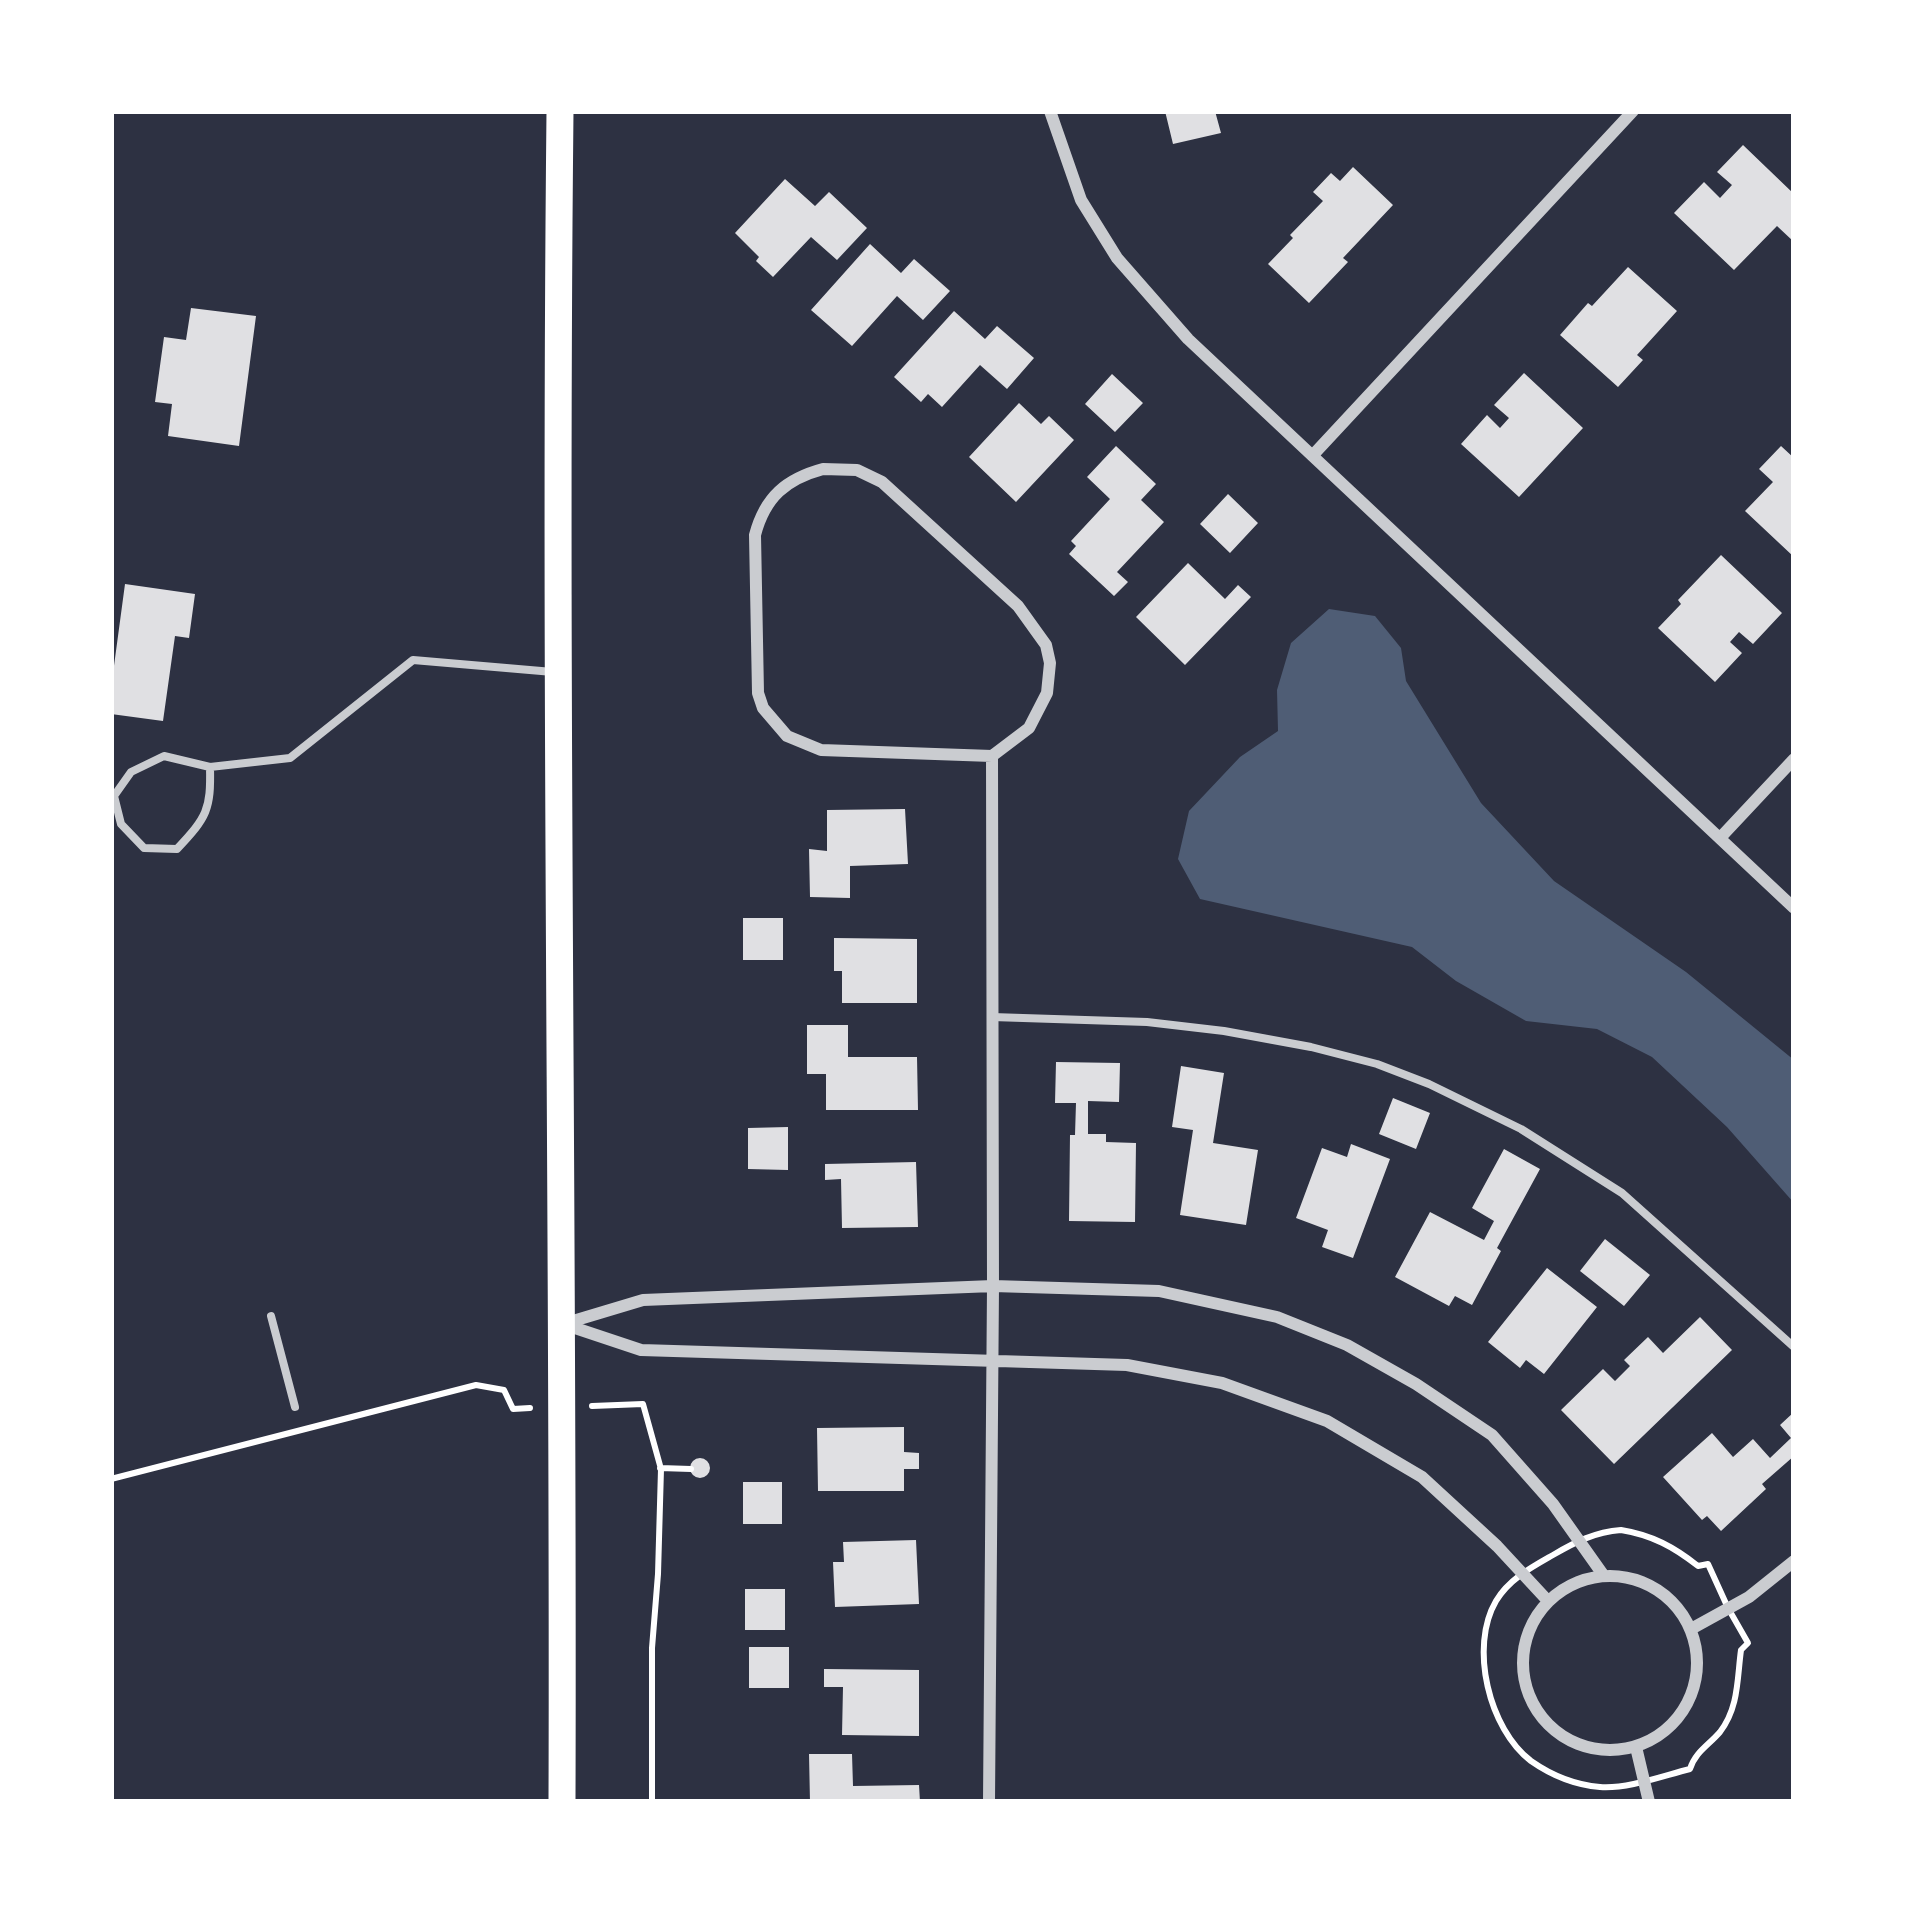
<!DOCTYPE html>
<style>
body{margin:0}
#map{position:relative;width:1905px;height:1913px;overflow:hidden;background:#2d3142;font-family:"Public Sans",sans-serif}
canvas{display:block}
.frame{position:absolute;inset:0;border:114px solid #fff;pointer-events:none}
</style>
<div id="map">
<canvas width="1905" height="1913"></canvas>
<div class="frame"></div>
</div>
<script>
const c = document.querySelector('canvas').getContext('2d');
c.lineJoin = 'round';
function paint(path, color) {
  c.fillStyle = color;
  c.fill(path, 'evenodd');
}
function strokePath(path, color, width, dash) {
  c.strokeStyle = color;
  c.lineWidth = width;
  c.lineCap = dash ? 'butt' : 'round';
  c.setLineDash(dash || []);
  c.stroke(path);
}
paint(new Path2D(`
 M 1329,609 L 1375,616 L 1401,648 L 1406,681 L 1481,803 L 1554,881 L 1686,972 L 1794,1060 L 1794,1203 L 1727,1127 L 1652,1057 L 1597,1029 L 1526,1021 L 1456,981 L 1412,947 L 1200,899 L 1178,859 L 1189,811 L 1240,757 L 1278,731 L 1277,690 L 1291,643 Z`), '#4f5d75');
paint(new Path2D(`
 M 1165,111 L 1215,111 L 1221,133 L 1173,144 Z
 M 1743,145 L 1794,194 L 1794,242 L 1777,226 L 1734,270 L 1674,213 L 1704,182 L 1720,198 L 1732,185 L 1717,172 Z
 M 1353,167 L 1393,205 L 1343,258 L 1348,262 L 1309,303 L 1268,264 L 1293,238 L 1290,235 L 1323,201 L 1313,192 L 1331,173 L 1340,181 Z
 M 785,179 L 815,206 L 829,192 L 867,228 L 837,260 L 811,237 L 773,277 L 756,261 L 759,257 L 735,233 Z
 M 870,244 L 901,273 L 914,259 L 950,291 L 923,320 L 897,296 L 852,346 L 811,310 Z
 M 1628,267 L 1677,311 L 1637,355 L 1643,360 L 1618,387 L 1560,335 L 1588,303 L 1592,306 Z
 M 191,308 L 256,316 L 239,446 L 168,436 L 172,404 L 155,402 L 164,337 L 186,340 Z
 M 954,311 L 985,339 L 997,326 L 1034,358 L 1007,389 L 980,365 L 942,407 L 928,394 L 921,402 L 894,377 Z
 M 1524,373 L 1583,428 L 1519,497 L 1461,444 L 1487,415 L 1500,428 L 1509,418 L 1494,405 Z
 M 1112,374 L 1143,403 L 1115,432 L 1085,404 Z
 M 1019,403 L 1041,424 L 1049,416 L 1074,440 L 1016,502 L 969,457 Z
 M 1116,446 L 1156,484 L 1141,500 L 1164,522 L 1117,572 L 1128,582 L 1114,596 L 1069,554 L 1076,546 L 1071,541 L 1110,499 L 1087,477 Z
 M 1781,446 L 1794,458 L 1794,557 L 1745,511 L 1773,482 L 1759,469 Z
 M 1228,494 L 1258,523 L 1230,553 L 1200,524 Z
 M 1721,555 L 1782,613 L 1753,644 L 1739,632 L 1730,642 L 1742,653 L 1715,682 L 1658,628 L 1681,604 L 1678,600 Z
 M 1188,563 L 1225,599 L 1238,585 L 1251,597 L 1185,665 L 1136,617 Z
 M 125,584 L 195,594 L 189,638 L 175,636 L 163,721 L 111,714 L 111,688 Z
 M 905,809 L 908,864 L 850,866 L 850,898 L 810,897 L 809,849 L 827,851 L 827,810 Z
 M 743,918 L 783,918 L 783,960 L 743,960 Z
 M 834,938 L 917,939 L 917,1003 L 842,1003 L 842,971 L 834,971 Z
 M 807,1025 L 848,1025 L 848,1057 L 917,1057 L 918,1110 L 826,1110 L 826,1074 L 807,1074 Z
 M 1056,1062 L 1120,1063 L 1119,1102 L 1088,1101 L 1088,1134 L 1106,1134 L 1106,1142 L 1136,1143 L 1135,1222 L 1069,1221 L 1070,1135 L 1075,1135 L 1076,1103 L 1055,1103 Z
 M 1181,1066 L 1224,1073 L 1213,1143 L 1258,1150 L 1246,1225 L 1180,1215 L 1193,1130 L 1172,1127 Z
 M 1393,1098 L 1430,1113 L 1416,1149 L 1379,1134 Z
 M 788,1127 L 788,1170 L 748,1169 L 748,1128 Z
 M 1351,1144 L 1390,1159 L 1353,1258 L 1322,1247 L 1328,1230 L 1296,1218 L 1322,1148 L 1347,1157 Z
 M 1504,1149 L 1540,1169 L 1497,1248 L 1501,1251 L 1472,1305 L 1455,1296 L 1449,1306 L 1395,1277 L 1430,1212 L 1484,1240 L 1494,1221 L 1472,1208 Z
 M 916,1162 L 918,1227 L 842,1228 L 841,1179 L 825,1180 L 825,1164 Z
 M 1605,1239 L 1650,1275 L 1624,1306 L 1580,1271 Z
 M 1547,1268 L 1597,1307 L 1544,1374 L 1526,1360 L 1520,1368 L 1488,1342 Z
 M 1700,1317 L 1732,1350 L 1614,1464 L 1561,1410 L 1603,1369 L 1615,1381 L 1630,1366 L 1624,1360 L 1648,1337 L 1663,1353 Z
 M 1794,1412 L 1794,1456 L 1762,1484 L 1766,1489 L 1721,1531 L 1707,1516 L 1702,1520 L 1663,1477 L 1712,1433 L 1733,1457 L 1753,1439 L 1770,1458 L 1791,1438 L 1780,1425 Z
 M 904,1427 L 904,1452 L 919,1453 L 919,1469 L 904,1469 L 904,1491 L 818,1491 L 817,1428 Z
 M690 1468a10 10 0 1 1 20 0a10 10 0 1 1-20 0Z
 M 743,1482 L 782,1482 L 782,1524 L 743,1524 Z
 M 916,1540 L 919,1604 L 835,1607 L 833,1562 L 844,1562 L 843,1542 Z
 M 745,1589 L 785,1589 L 785,1630 L 745,1630 Z
 M 749,1647 L 789,1647 L 789,1688 L 749,1688 Z
 M 824,1669 L 919,1670 L 919,1736 L 842,1735 L 843,1687 L 824,1687 Z
 M 809,1754 L 852,1754 L 853,1786 L 919,1785 L 920,1802 L 810,1802 Z`), '#e0e0e3');
strokePath(new Path2D(`
 M 592,1406 L 643,1404 L 661,1469 L 658,1574 L 652,1648 L 652,1802
 M 660,1468 L 691,1469
 M 111,1479 L 476,1385 L 504,1390 L 513,1409 L 530,1408
 M 1621,1530 C 1652,1535 1674,1547 1698,1566 L 1708,1564 L 1728,1608 L 1748,1643 L 1741,1650 C 1737,1679 1739,1707 1720,1732 C 1709,1745 1695,1752 1690,1769 C 1662,1776 1628,1789 1600,1787 C 1576,1785 1551,1775 1531,1761 C 1489,1729 1469,1647 1496,1601 C 1509,1579 1532,1567 1553,1555 C 1575,1542 1595,1532 1621,1530 Z`), '#fff', 6);
strokePath(new Path2D(`
 M 210,767 C 211,810 207,817 177,849 L 144,848 L 121,824 L 114,796 L 131,772 L 164,756 L 210,767 L 290,758 L 413,660 L 553,672
 M 992,1017 L 1147,1022 L 1224,1031 L 1311,1047 L 1377,1064 L 1429,1084 L 1521,1129 L 1622,1193 L 1794,1347
 M 271,1316 L 295,1407`), '#caccd0', 8);
strokePath(new Path2D(`
 M 1050,111 L 1081,200 L 1117,258 L 1188,339 L 1794,908
 M 1313,455 L 1633,111
 M 823,469 L 857,470 L 882,482 L 1018,606 L 1046,645 L 1050,663 L 1047,693 L 1029,728 L 992,756 L 821,750 L 787,736 L 763,708 L 758,693 L 755,535 C 765,497 786,479 823,469 Z
 M 1720,838 L 1794,759
 M 563,1324 L 643,1300 L 993,1286 L 1159,1291 L 1277,1317 L 1347,1345 L 1416,1384 L 1492,1435 L 1553,1504 L 1604,1576
 M 566,1325 L 641,1350 L 1127,1365 L 1222,1383 L 1327,1421 L 1422,1477 L 1497,1546 L 1548,1601
 M1523 1663a87 87 0 1 1 174 0a87 87 0 1 1-174 0Z
 M 1691,1629 L 1749,1597 L 1794,1561
 M 1636,1747 L 1649,1802
 M 989,1802 L 993,1286 L 992,756`), '#caccd0', 12);
strokePath(new Path2D(`
 M 560,111 C 554,675 564,1238 562,1802`), '#fff', 27);
</script>
